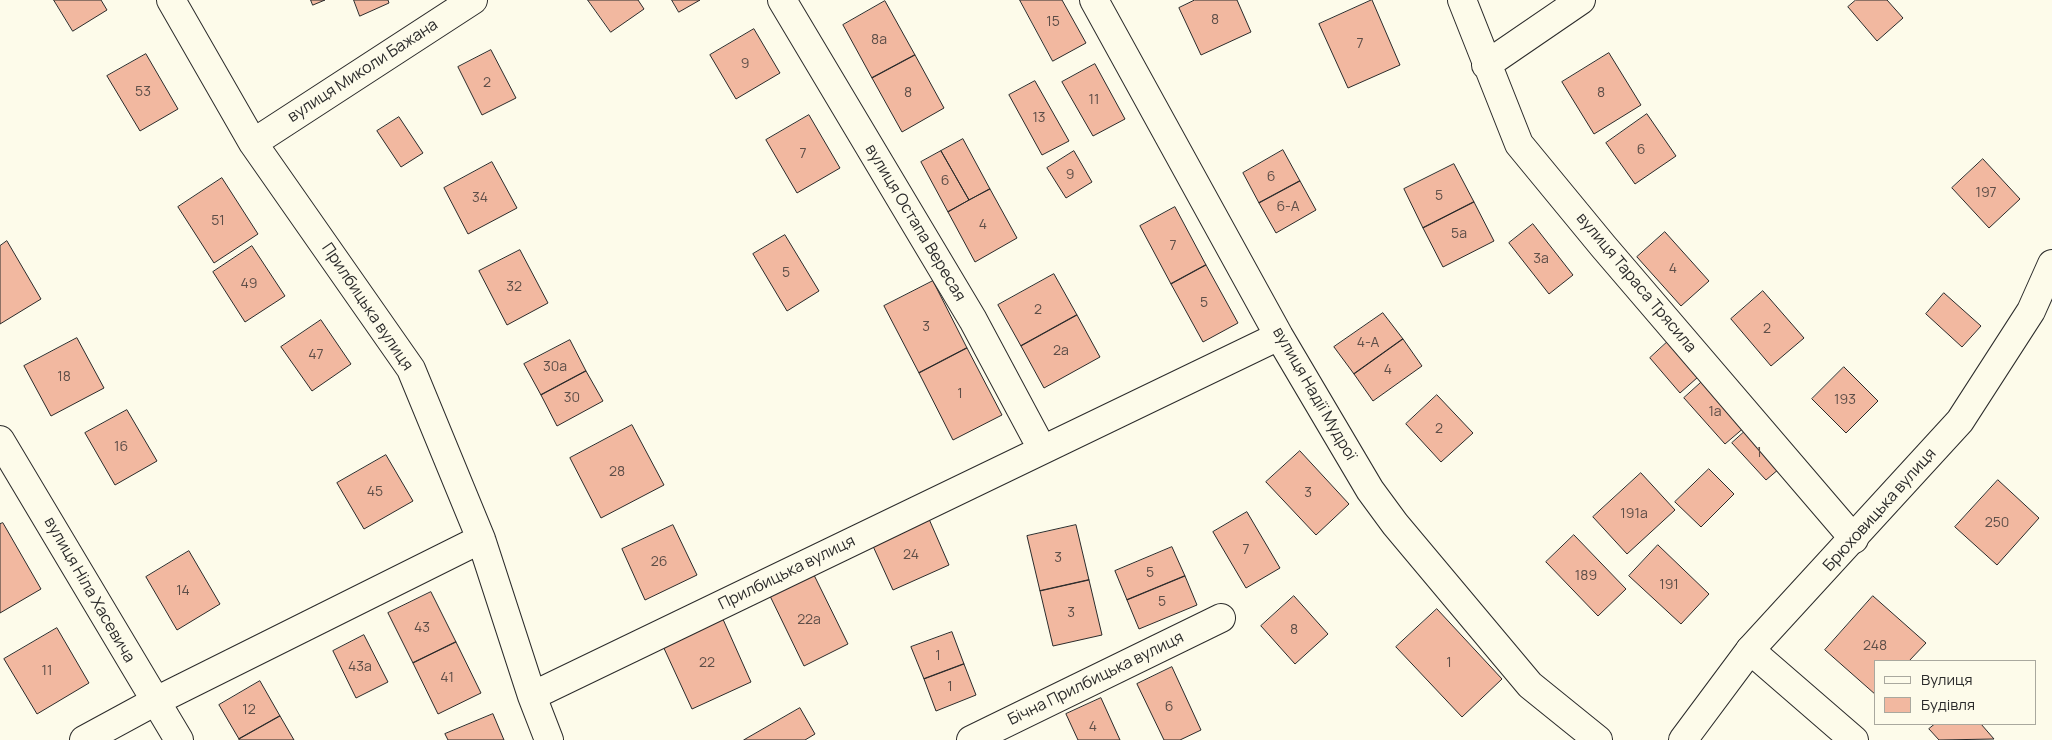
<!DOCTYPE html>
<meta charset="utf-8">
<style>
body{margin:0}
#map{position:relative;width:2052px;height:740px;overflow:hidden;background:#fdfbea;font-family:Manrope,sans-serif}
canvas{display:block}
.legend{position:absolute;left:1874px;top:660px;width:162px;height:65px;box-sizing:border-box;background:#fdfbea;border:1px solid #a9a89e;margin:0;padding:6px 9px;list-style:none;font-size:15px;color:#2b2b2b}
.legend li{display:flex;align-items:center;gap:10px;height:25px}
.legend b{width:25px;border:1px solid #a9a89e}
</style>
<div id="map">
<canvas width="2052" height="740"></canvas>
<ul class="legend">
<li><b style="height:6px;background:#fdfbea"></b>Вулиця</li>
<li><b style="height:14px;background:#f2b8a0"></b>Будівля</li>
</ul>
</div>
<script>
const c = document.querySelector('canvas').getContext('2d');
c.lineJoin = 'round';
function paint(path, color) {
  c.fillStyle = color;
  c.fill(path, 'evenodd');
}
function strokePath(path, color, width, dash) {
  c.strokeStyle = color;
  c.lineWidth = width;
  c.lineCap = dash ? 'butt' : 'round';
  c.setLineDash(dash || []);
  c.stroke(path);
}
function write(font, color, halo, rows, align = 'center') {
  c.font = font + ' Manrope,sans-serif';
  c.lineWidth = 4;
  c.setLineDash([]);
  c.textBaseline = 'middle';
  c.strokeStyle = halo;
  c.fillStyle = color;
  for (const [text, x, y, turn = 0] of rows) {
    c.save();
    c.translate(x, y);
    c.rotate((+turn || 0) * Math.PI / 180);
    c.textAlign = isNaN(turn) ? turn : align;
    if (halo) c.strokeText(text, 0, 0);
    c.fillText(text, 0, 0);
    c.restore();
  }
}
const building = new Path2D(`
 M 54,0 L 101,0 L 107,10 L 73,31 Z
 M 311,0 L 325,0 L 313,5 Z
 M 354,0 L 388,0 L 389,3 L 360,16 Z
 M 588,0 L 638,0 L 644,9 L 611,32 Z
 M 672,0 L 700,0 L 679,12 Z
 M 1020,0 L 1062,0 L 1086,43 L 1053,61 Z
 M 1195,0 L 1237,0 L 1251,32 L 1201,55 L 1179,8 Z
 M 1372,0 L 1400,65 L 1348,88 L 1319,24 Z
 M 1856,0 L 1887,0 L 1903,18 L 1877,41 L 1848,7 Z
 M 885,1 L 915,55 L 872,78 L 843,25 Z
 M 754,29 L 780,73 L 736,99 L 710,55 Z
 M 491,50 L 516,98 L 482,115 L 458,67 Z
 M 1609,53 L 1641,105 L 1594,134 L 1562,82 Z
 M 146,54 L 178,109 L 140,131 L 107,76 Z
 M 915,55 L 944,108 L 902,132 L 872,78 Z
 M 1095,64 L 1125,119 L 1093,136 L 1062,82 Z
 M 1035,81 L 1069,141 L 1042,155 L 1009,95 Z
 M 1647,114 L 1676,156 L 1635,184 L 1606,143 Z
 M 809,115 L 840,168 L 797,193 L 766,140 Z
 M 399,117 L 423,153 L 401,167 L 377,131 Z
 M 963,139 L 990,189 L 969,200 L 941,151 Z
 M 1283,150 L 1300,181 L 1259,203 L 1243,173 Z
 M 941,151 L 969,200 L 948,212 L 921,162 Z
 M 1074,151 L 1092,182 L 1066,198 L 1047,168 Z
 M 1983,159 L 2020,199 L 1989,228 L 1952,188 Z
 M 492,162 L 517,208 L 468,234 L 444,188 Z
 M 1454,164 L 1474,202 L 1423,228 L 1404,189 Z
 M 222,178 L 258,234 L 214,263 L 178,207 Z
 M 1300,181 L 1316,210 L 1276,233 L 1259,203 Z
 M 990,189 L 1017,238 L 975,262 L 948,212 Z
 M 1474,202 L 1494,241 L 1443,267 L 1423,228 Z
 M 1175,207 L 1206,265 L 1171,284 L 1140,226 Z
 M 1533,224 L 1573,275 L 1549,294 L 1509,243 Z
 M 1665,232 L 1709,281 L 1681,306 L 1637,257 Z
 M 785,235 L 819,291 L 787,311 L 753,254 Z
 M 7,241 L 41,299 L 0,324 L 0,246 Z
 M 252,246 L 285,296 L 245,322 L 213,272 Z
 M 520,250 L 548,303 L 507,325 L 479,271 Z
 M 1206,265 L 1238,323 L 1203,342 L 1171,284 Z
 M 1054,274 L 1077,315 L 1021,346 L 998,305 Z
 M 933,281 L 967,348 L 919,373 L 884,306 Z
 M 1763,291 L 1804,338 L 1771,366 L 1731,319 Z
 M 1944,293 L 1981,326 L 1962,347 L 1926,314 Z
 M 1383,313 L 1403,339 L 1354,374 L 1334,347 Z
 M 1077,315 L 1100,357 L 1044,388 L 1021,346 Z
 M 321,320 L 351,364 L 312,391 L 281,347 Z
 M 1676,334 L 1707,369 L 1680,393 L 1650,358 Z
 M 77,338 L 104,388 L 51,416 L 24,366 Z
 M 1403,339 L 1422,366 L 1373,401 L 1354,374 Z
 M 570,340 L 586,371 L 541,395 L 524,364 Z
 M 967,348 L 1002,415 L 953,440 L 919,373 Z
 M 1844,367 L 1878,401 L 1846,433 L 1812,399 Z
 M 586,371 L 603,401 L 557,426 L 541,395 Z
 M 1705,379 L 1746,426 L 1725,444 L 1684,398 Z
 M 1437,395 L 1473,433 L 1441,462 L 1406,424 Z
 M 127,410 L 157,461 L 115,485 L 85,433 Z
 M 632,425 L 664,485 L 601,518 L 570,458 Z
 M 1752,425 L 1786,463 L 1766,480 L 1732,443 Z
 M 1300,451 L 1349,504 L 1316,535 L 1266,482 Z
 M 386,455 L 413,501 L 364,529 L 337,483 Z
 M 1709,469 L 1734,494 L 1701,527 L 1675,502 Z
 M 1641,473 L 1675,510 L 1627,554 L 1593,517 Z
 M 1998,480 L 2039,518 L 1997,565 L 1955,527 Z
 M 1247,512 L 1280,568 L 1246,588 L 1213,532 Z
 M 929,519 L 949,565 L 893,590 L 872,544 Z
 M 3,523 L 41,589 L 0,613 L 0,524 Z
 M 673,525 L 697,575 L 645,600 L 622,549 Z
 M 1076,525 L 1089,580 L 1040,591 L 1027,536 Z
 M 1574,535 L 1626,589 L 1598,616 L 1546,562 Z
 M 1658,545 L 1709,594 L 1681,624 L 1629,576 Z
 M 1172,547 L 1185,576 L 1127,600 L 1115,571 Z
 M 189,551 L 220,604 L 177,630 L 146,577 Z
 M 814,575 L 848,644 L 804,666 L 770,596 Z
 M 1185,576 L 1197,605 L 1139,629 L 1127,600 Z
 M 1089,580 L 1102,635 L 1053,646 L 1040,591 Z
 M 431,592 L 456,642 L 413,663 L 388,613 Z
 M 1294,596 L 1328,634 L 1295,664 L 1261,626 Z
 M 1873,596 L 1926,643 L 1909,661 L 1876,661 L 1876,695 L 1825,650 Z
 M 1437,609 L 1502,679 L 1462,717 L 1396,647 Z
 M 722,617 L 751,682 L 692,709 L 662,644 Z
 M 57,628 L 89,683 L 37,714 L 4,659 Z
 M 952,632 L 964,664 L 924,679 L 911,647 Z
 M 364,635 L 388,682 L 356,698 L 333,651 Z
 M 456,642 L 481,693 L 438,714 L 413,663 Z
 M 964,664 L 976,695 L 936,711 L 924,679 Z
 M 1172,667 L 1201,730 L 1180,740 L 1164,740 L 1137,684 Z
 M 260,681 L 280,716 L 239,739 L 219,705 Z
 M 1101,698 L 1120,740 L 1078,740 L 1066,714 Z
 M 800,708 L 815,734 L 805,740 L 744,740 Z
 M 493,714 L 504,740 L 448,740 L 445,734 Z
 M 280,716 L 294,740 L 239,740 L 239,739 Z
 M 1935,724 L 1981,724 L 1994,739 L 1939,740 L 1929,729 Z`);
paint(building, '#f2b8a0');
strokePath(building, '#2b2b2b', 1);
const street = new Path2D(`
 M 171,0 L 253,143 L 411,369 L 481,539 L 532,696 L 549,740
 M 782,0 L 973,320 L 1042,449
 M 1094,0 L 1279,336 L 1370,490 L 1395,524 L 1530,685 L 1598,740
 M 1462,0 L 1519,144 L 1603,246 L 1854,539
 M 1486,65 L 1581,0
 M 253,143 L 473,0
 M 0,440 L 179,740
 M 1750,650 L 1854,740
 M 532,696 L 1279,336
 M 84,740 L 154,702 L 481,539
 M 971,740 L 1221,618`);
const secondary = new Path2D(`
 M 1683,740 L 1750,650 L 1960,421 L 2031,311 L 2052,264`);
strokePath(street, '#2b2b2b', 30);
strokePath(secondary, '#2b2b2b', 30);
strokePath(street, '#fdfbea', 28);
strokePath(secondary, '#fdfbea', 28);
write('14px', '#5d4e48', null, [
 ["8",1215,20],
 ["15",1053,22],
 ["8а",879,40],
 ["7",1360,44],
 ["9",745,64],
 ["2",487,83],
 ["53",143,92],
 ["8",908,93],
 ["8",1601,93],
 ["11",1094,100],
 ["13",1039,118],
 ["6",1641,150],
 ["7",803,154],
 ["9",1070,175],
 ["6",1271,177],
 ["6",945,181],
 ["197",1986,193],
 ["5",1439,196],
 ["34",480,198],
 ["6-А",1288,207],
 ["51",218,221],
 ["4",983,225],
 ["5а",1459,234],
 ["7",1173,246],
 ["3а",1541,259],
 ["4",1673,269],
 ["5",786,273],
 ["49",249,284],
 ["32",514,287],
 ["5",1204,303],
 ["2",1038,310],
 ["3",926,327],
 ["2",1767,329],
 ["4-А",1368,343],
 ["2а",1061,351],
 ["47",316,355],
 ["30а",555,367],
 ["4",1388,370],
 ["18",64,377],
 ["1",960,394],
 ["30",572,398],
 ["193",1845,400],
 ["1а",1715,412],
 ["2",1439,429],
 ["16",121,447],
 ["1",1759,453],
 ["28",617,472],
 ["45",375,492],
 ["3",1308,493],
 ["191а",1634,514],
 ["250",1997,523],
 ["7",1246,550],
 ["24",911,555],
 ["3",1058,558],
 ["26",659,562],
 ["5",1150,573],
 ["189",1586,576],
 ["191",1669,585],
 ["14",183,591],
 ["5",1162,602],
 ["3",1071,613],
 ["22а",809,620],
 ["43",422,628],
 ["8",1294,630],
 ["248",1875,646],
 ["1",938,656],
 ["22",707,663],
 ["1",1449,663],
 ["43а",360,667],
 ["11",47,671],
 ["41",447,678],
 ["1",950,687],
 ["6",1169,707],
 ["12",249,710],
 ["4",1093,727]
]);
write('16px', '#2b2b2b', '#fdfbea', [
 ["вулиця Миколи Бажана",363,71,-33],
 ["вулиця Остапа Вересая",915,223,59],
 ["вулиця Тараса Трясила",1636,283,50],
 ["Прилбицька вулиця",367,307,56],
 ["вулиця Надії Мудрої",1314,394,60],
 ["Брюховицька вулиця",1880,510,-48],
 ["Прилбицька вулиця",787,573,-26],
 ["вулиця Ніла Хасевича",89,590,60],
 ["Бічна Прилбицька вулиця",1096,679,-26]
]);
</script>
